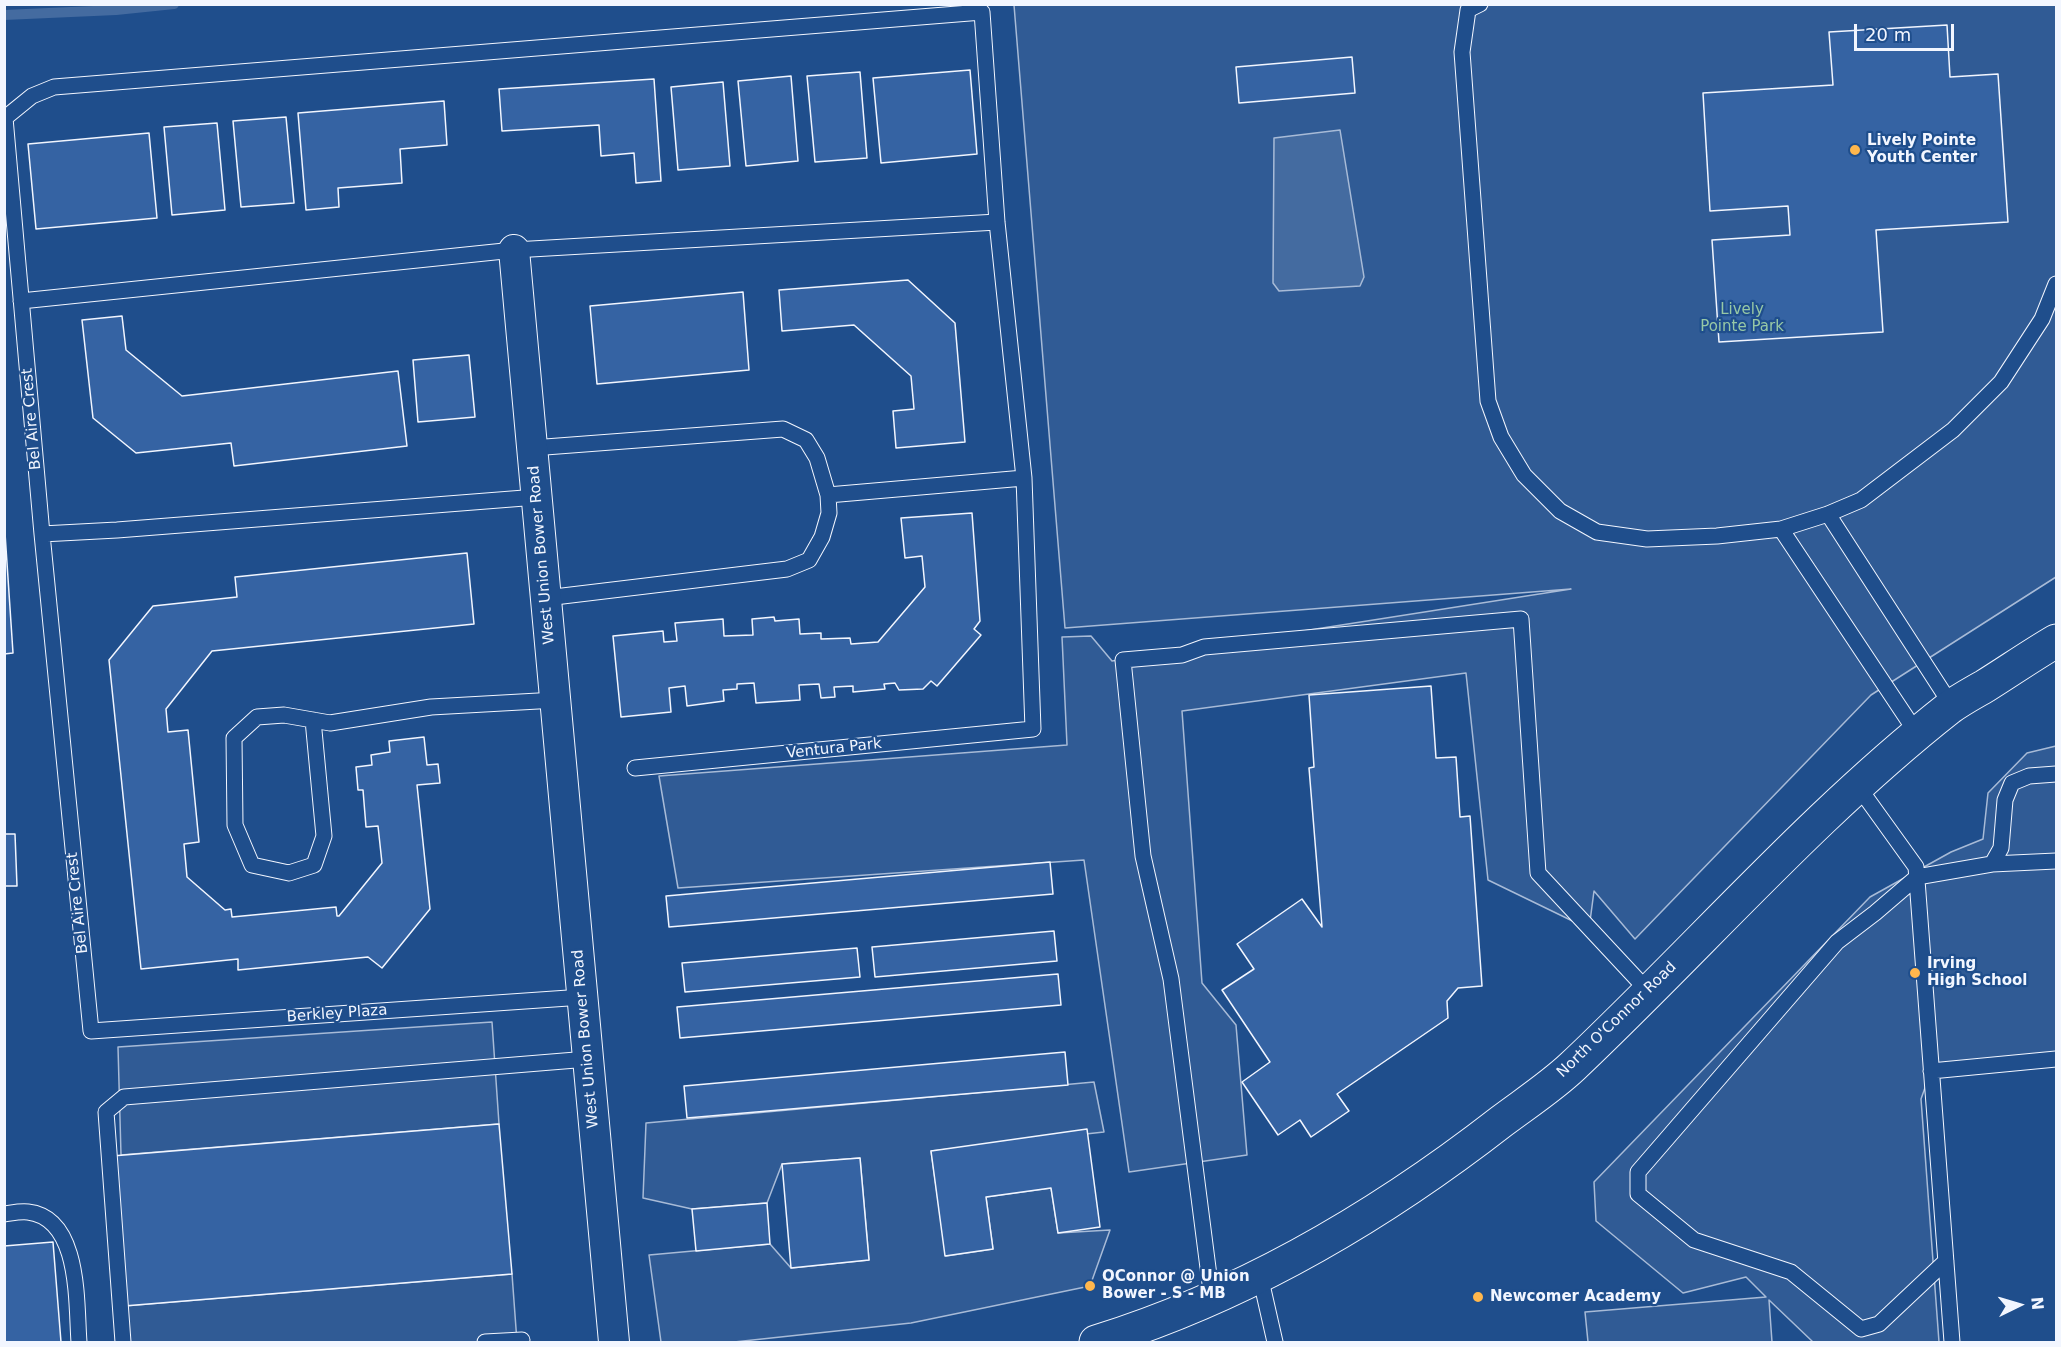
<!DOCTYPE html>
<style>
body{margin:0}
#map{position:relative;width:2061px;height:1347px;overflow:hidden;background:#1f4e8c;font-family:"DejaVu Sans",sans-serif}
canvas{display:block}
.frame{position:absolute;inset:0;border:6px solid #f2f6ff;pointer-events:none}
.north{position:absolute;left:1989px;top:1275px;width:60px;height:60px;-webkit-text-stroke:4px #1f4e8c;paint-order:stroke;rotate:85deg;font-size:16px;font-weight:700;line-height:24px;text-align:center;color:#f2f6ff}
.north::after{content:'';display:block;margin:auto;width:21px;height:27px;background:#f2f6ff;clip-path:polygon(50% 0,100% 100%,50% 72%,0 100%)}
.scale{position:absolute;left:1854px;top:24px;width:100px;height:27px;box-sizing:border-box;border:3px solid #f2f6ff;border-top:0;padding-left:8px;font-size:18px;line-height:21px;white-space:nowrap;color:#f2f6ff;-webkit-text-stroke:4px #1f4e8c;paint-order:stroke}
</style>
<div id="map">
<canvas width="2061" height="1347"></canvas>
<div class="frame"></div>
<div class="north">N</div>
<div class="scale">20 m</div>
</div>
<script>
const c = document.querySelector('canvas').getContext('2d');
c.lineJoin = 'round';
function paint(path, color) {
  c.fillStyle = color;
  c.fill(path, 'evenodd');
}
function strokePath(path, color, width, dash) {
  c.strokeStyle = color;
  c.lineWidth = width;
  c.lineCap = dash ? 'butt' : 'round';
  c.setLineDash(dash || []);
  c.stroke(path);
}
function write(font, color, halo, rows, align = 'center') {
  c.font = font + ' "DejaVu Sans",sans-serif';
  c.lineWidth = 4.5;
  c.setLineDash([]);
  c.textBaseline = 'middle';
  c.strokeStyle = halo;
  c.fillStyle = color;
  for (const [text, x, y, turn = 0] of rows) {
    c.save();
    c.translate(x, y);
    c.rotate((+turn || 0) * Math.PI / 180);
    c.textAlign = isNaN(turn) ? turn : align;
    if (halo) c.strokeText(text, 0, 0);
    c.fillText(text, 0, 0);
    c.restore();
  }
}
const built = new Path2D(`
 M 1014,5 L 2056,5 L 2056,577 L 1871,695 L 1635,939 L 1594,891 L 1589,929 L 1488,880 L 1466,673 L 1182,711 L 1202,983 L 1236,1025 L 1247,1155 L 1129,1172 L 1084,860 L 678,888 L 659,776 L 1067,745 L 1062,637 L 1091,636 L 1112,661 L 1571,589 L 1065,628 Z
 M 2056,746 L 2056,1059 L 1931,1071 L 1921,1099 L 1939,1342 L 1813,1342 L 1769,1300 L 1772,1342 L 1588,1342 L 1585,1312 L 1766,1297 L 1746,1277 L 1683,1293 L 1596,1221 L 1594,1182 L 1870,897 L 1951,852 L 1983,839 L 1988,793 L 2027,753 Z
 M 492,1022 L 499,1124 L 121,1155 L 118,1047 Z
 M 1094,1082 L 1104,1132 L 931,1151 L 946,1256 L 993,1249 L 986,1197 L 1051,1188 L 1058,1233 L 1110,1230 L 1090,1286 L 911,1323 L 734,1342 L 661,1342 L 649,1255 L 770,1244 L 791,1268 L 869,1260 L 860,1158 L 782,1164 L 767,1203 L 692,1209 L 643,1198 L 646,1123 Z
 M 512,1274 L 517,1342 L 125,1342 L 124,1306 Z`);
paint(built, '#305b95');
strokePath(built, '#a8bbd7', 1.5);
const water = new Path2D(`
 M 1340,130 L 1364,277 L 1360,286 L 1279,291 L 1273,283 L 1274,138 Z`);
paint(water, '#446ba0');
strokePath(water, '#a8bbd7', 1.5);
strokePath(new Path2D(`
 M 4,15 L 116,10 L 174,4`), '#446ba0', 10);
const building = new Path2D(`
 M 1947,25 L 1950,77 L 1998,74 L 2008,222 L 1876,230 L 1883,332 L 1719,342 L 1712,240 L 1790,235 L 1788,206 L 1710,211 L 1703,93 L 1833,85 L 1829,32 Z
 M 1352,57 L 1355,93 L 1239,103 L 1236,67 Z
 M 970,70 L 977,154 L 881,163 L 873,78 Z
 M 860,72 L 867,158 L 815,162 L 807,76 Z
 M 791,76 L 798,161 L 746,166 L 738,81 Z
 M 654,79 L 661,181 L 636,183 L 634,153 L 601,156 L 599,125 L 502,131 L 499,89 Z
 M 723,82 L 730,166 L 678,170 L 671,87 Z
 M 444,101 L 447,145 L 400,149 L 402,183 L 338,188 L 339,207 L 306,210 L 298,113 Z
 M 286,117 L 294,203 L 241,207 L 233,121 Z
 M 217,123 L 225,210 L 172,215 L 164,127 Z
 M 149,133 L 157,218 L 36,229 L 28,144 Z
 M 908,280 L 955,323 L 965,442 L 896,448 L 893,411 L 914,409 L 911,376 L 854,325 L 782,331 L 779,290 Z
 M 743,292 L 749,370 L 597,384 L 590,306 Z
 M 122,316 L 126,350 L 182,396 L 398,371 L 407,446 L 234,466 L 231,443 L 136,453 L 93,418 L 82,320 Z
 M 469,355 L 475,417 L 418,422 L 413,360 Z
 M 972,513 L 980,621 L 974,629 L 981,635 L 937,686 L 931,681 L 923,689 L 899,690 L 895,683 L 884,684 L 885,689 L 853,692 L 853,686 L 834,687 L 835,697 L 821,698 L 819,684 L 799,685 L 800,700 L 756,703 L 754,683 L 737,684 L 737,689 L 723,690 L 724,701 L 687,706 L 685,686 L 669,688 L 671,712 L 621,717 L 613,636 L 663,631 L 664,642 L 677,641 L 675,623 L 723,619 L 724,636 L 753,635 L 752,619 L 774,617 L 775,621 L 799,619 L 800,634 L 821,633 L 821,639 L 850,638 L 851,644 L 878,642 L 925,587 L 922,556 L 905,558 L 901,518 Z
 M 5,533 L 13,653 L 4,654 L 4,533 Z
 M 467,553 L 474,624 L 212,651 L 166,709 L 168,732 L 188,730 L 199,842 L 184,844 L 187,877 L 225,910 L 231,909 L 232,917 L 336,907 L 337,916 L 339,916 L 382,863 L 378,826 L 366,827 L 363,790 L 358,790 L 356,767 L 372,765 L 371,755 L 390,752 L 389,741 L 424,737 L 427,765 L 438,764 L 440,783 L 417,785 L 430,909 L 382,968 L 368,957 L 238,970 L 238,959 L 141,969 L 109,660 L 153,606 L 237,597 L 235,577 Z
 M 1431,686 L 1436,758 L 1456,757 L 1460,817 L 1470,816 L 1482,986 L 1458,988 L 1447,1001 L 1448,1018 L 1337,1094 L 1349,1111 L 1311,1137 L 1300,1120 L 1278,1135 L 1242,1082 L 1270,1062 L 1222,990 L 1254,969 L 1237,944 L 1302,899 L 1322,927 L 1309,768 L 1314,767 L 1309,695 Z
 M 4,834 L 15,834 L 17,886 L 4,886 Z
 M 1050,862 L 1053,894 L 669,927 L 666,896 Z
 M 1054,931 L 1057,961 L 875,977 L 872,947 Z
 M 857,948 L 860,977 L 685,992 L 682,963 Z
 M 1058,974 L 1061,1005 L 680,1038 L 677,1007 Z
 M 1065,1052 L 1068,1085 L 687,1118 L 684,1086 Z
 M 499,1124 L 512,1274 L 124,1306 L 112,1156 Z
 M 1087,1129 L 1100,1227 L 1058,1233 L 1051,1188 L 986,1197 L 993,1249 L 945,1256 L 931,1151 Z
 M 860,1158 L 869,1260 L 791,1268 L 782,1164 Z
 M 767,1203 L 770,1244 L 696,1251 L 692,1209 Z
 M 53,1242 L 61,1342 L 4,1342 L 4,1246 Z`);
paint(building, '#3563a3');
strokePath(building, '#f2f6ff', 1.5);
const lane = new Path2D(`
 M 1480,4 L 1468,10 L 1462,52 L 1488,401 L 1501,437 L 1524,475 L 1560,511 L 1597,532 L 1647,539 L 1717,536 L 1781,529 L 1828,514 L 1861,500 L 1953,430 L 2001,382 L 2042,319 L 2056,284
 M 21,301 L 514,250 L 997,222
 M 532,448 L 783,429 L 806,440 L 817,458 L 828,495 L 829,513 L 822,537 L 809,560 L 787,569 L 546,598
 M 828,495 L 1024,478
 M 1828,514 L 1952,706
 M 1781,529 L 1918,735
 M 42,534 L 117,530 L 537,497
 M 313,720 L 324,836 L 314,865 L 289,873 L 252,865 L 235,825 L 234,738 L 257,717 L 284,715 L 330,723 L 431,707 L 556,700
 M 1857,785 L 1916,867 L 1952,1342
 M 1992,864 L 2001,848 L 2005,800 L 2012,783 L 2029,776 L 2056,774
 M 583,997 L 91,1031 L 42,534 L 5,118 L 32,96 L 54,87 L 982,12 L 997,222 L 1024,478 L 1033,729 L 635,768
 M 1931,1071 L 2056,1059
 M 4,1214 C 12,1213 20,1211 28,1212 C 81,1218 76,1304 79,1342
 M 1946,1261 L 1879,1324 L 1861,1329 L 1791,1272 L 1694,1240 L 1638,1194 L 1638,1172 L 1837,942 L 1875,913 L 1917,877 L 1992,864 L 2056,861
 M 1260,1276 L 1275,1342
 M 1212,1299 L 1171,979 L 1143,856 L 1123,660 L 1182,655 L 1204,647 L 1521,619 L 1538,873 L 1648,991
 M 123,1342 L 106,1112 L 124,1097 L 588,1059
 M 485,1342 L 522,1340`);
const street = new Path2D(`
 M 514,250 L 614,1342`);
const secondary = new Path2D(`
 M 1096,1342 C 1244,1296 1380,1216 1502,1121 C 1526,1103 1552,1086 1573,1066 C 1699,947 1813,815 1949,708 C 1960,700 1973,693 1985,686 C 2009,671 2032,655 2056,641`);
strokePath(lane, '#f2f6ff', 17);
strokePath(street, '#f2f6ff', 32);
strokePath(secondary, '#f2f6ff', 35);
strokePath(lane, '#1f4e8c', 15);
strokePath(street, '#1f4e8c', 30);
strokePath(secondary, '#1f4e8c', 33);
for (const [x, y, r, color] of [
 [1855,150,6,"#ffb74d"],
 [1915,973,6,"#ffb74d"],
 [1090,1286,6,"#ffb74d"],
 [1478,1297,6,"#ffb74d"]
]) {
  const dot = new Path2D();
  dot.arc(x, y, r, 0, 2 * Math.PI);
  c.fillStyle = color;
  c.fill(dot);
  strokePath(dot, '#1f4e8c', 2);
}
write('bold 15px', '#f2f6ff', '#1f4e8c', [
 ["Lively Pointe",1867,141],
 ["Youth Center",1867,158],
 ["Irving",1927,964],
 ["High School",1927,981],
 ["OConnor @ Union",1102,1277],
 ["Bower - S - MB",1102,1294],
 ["Newcomer Academy",1490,1297]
], 'left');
write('15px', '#97c8a6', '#1f4e8c', [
 ["Lively",1742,310],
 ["Pointe Park",1742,327]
]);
write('15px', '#f2f6ff', '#1f4e8c', [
 ["Bel Aire Crest",32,419,-95],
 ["West Union Bower Road",542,555,-95],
 ["Ventura Park",834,749,-6],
 ["Bel Aire Crest",78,903,-96],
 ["Berkley Plaza",337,1014,-4],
 ["North O'Connor Road",1617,1020,-44],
 ["West Union Bower Road",586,1039,-95]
]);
</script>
